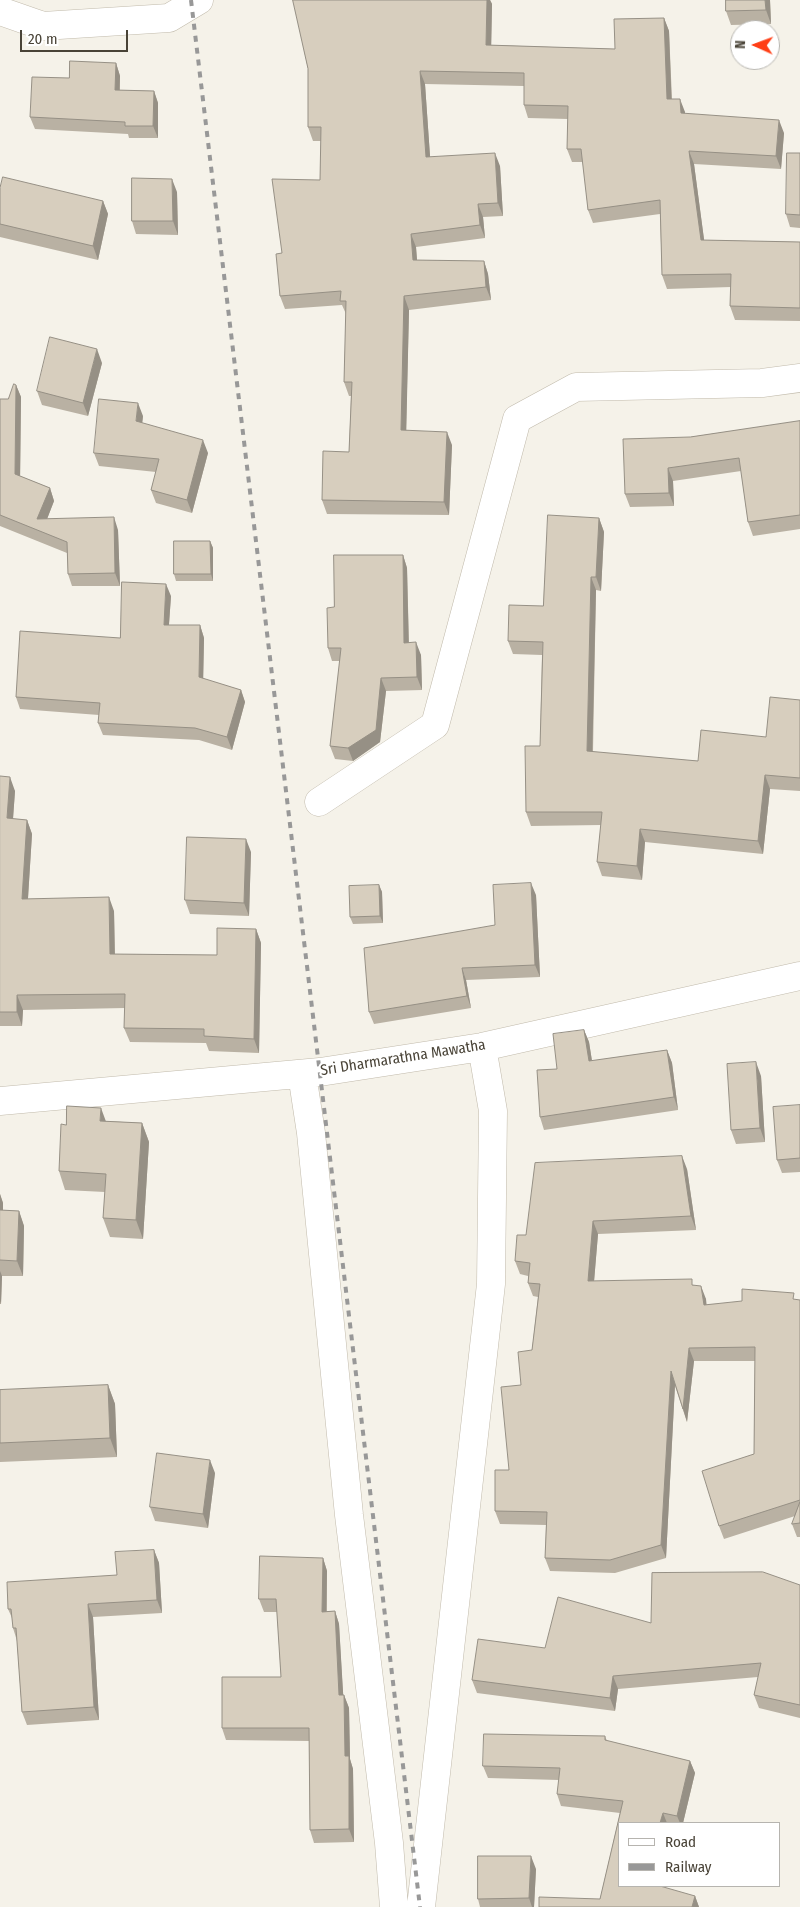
<!DOCTYPE html>
<style>
body{margin:0}
#map{position:relative;width:800px;height:1907px;overflow:hidden;background:#f5f2e9;font-family:"Fira Sans Condensed",sans-serif}
canvas{display:block}
.legend{position:absolute;left:618px;top:1822px;width:162px;height:65px;box-sizing:border-box;background:#fff;border:1px solid #b6b4af;margin:0;padding:6px 9px;list-style:none;font-size:15px;color:#494337}
.legend li{display:flex;align-items:center;gap:10px;height:25px}
.legend b{width:25px;border:1px solid #b6b4af}
.north{position:absolute;left:730px;top:20px;width:50px;height:50px;box-sizing:border-box;background:#fff;border:1px solid #b6b4af;border-radius:50%;rotate:272deg;font-size:14px;font-weight:700;line-height:20px;text-align:center;color:#494337}
.north::after{content:'';display:block;margin:auto;width:18px;height:22px;background:#ff3f16;clip-path:polygon(50% 0,100% 100%,50% 72%,0 100%)}
.scale{position:absolute;left:20px;top:30px;width:108px;height:22px;box-sizing:border-box;border:2px solid #494337;border-top:0;padding-left:6px;font-size:15px;line-height:18px;white-space:nowrap;color:#494337;-webkit-text-stroke:4px #fff;paint-order:stroke}
</style>
<div id="map">
<canvas width="800" height="1907"></canvas>
<ul class="legend">
<li><b style="height:6px;background:#fff"></b>Road</li>
<li><b style="height:6px;background:#989898"></b>Railway</li>
</ul>
<div class="north">N</div>
<div class="scale">20 m</div>
</div>
<script>
const c = document.querySelector('canvas').getContext('2d');
c.lineJoin = 'round';
function strokePath(path, color, width, dash) {
  c.strokeStyle = color;
  c.lineWidth = width;
  c.lineCap = dash ? 'butt' : 'round';
  c.setLineDash(dash || []);
  c.stroke(path);
}
function paint(path, color) {
  c.fillStyle = color;
  c.fill(path, 'evenodd');
}
function write(font, color, halo, rows, align = 'center') {
  c.font = font + ' "Fira Sans Condensed",sans-serif';
  c.lineWidth = 4;
  c.setLineDash([]);
  c.textBaseline = 'middle';
  c.strokeStyle = halo;
  c.fillStyle = color;
  for (const [text, x, y, turn = 0] of rows) {
    c.save();
    c.translate(x, y);
    c.rotate((+turn || 0) * Math.PI / 180);
    c.textAlign = isNaN(turn) ? turn : align;
    if (halo) c.strokeText(text, 0, 0);
    c.fillText(text, 0, 0);
    c.restore();
  }
}
const minor = new Path2D(`
 M 0,11 L 43,26 L 169,18 L 199,0
 M 319,802 L 435,725 L 517,419 L 576,387 L 762,383 L 800,378
 M 302,1074 L 311,1133 L 349,1515 L 389,1843 L 394,1907
 M 0,1101 L 320,1072 L 482,1047 L 800,976
 M 421,1907 L 491,1284 L 493,1111 L 482,1047`);
strokePath(minor, '#c1baab', 29);
strokePath(minor, '#fff', 28);
strokePath(new Path2D(`
 M 191,0 L 420,1907`), '#989898', 4, [6, 6]);
paint(new Path2D(`
 M 293,0 L 490,0 L 492,4 L 491,45 L 615,49 L 664,18 L 669,31 L 672,99 L 685,112 L 685,114 L 784,133 L 781,169 L 694,164 L 704,240 L 800,242 L 800,321 L 735,320 L 730,306 L 731,287 L 667,289 L 662,275 L 660,214 L 593,223 L 588,210 L 583,162 L 572,162 L 567,149 L 568,119 L 528,118 L 524,105 L 524,86 L 425,84 L 430,157 L 500,166 L 503,216 L 483,217 L 485,238 L 416,247 L 417,260 L 484,261 L 488,274 L 491,300 L 409,310 L 406,430 L 452,445 L 449,515 L 327,514 L 322,500 L 349,452 L 351,396 L 349,396 L 344,382 L 346,314 L 342,305 L 285,309 L 280,296 L 282,253 L 320,180 L 321,141 L 313,141 L 308,127 L 308,69 Z
 M 770,0 L 771,24 L 731,25 L 726,11 Z
 M 116,63 L 120,76 L 120,90 L 154,91 L 158,103 L 158,138 L 129,138 L 128,134 L 35,129 L 30,117 L 69,78 Z
 M 800,153 L 800,228 L 790,227 L 786,214 Z
 M 0,188 L 103,201 L 108,214 L 98,260 L 0,237 Z
 M 177,192 L 178,235 L 136,234 L 132,221 Z
 M 102,363 L 88,416 L 42,405 L 37,391 Z
 M 16,385 L 21,397 L 20,476 L 50,488 L 54,501 L 47,519 L 118,530 L 120,586 L 72,586 L 68,574 L 67,553 L 0,526 L 0,399 L 8,399 Z
 M 143,416 L 142,423 L 208,453 L 192,513 L 156,503 L 151,490 L 156,472 L 99,466 L 94,453 Z
 M 800,421 L 800,529 L 753,536 L 748,522 L 741,471 L 673,481 L 674,506 L 630,507 L 625,494 L 690,437 Z
 M 599,518 L 604,532 L 601,591 L 596,590 L 593,752 L 698,761 L 766,737 L 800,700 L 800,791 L 770,789 L 763,854 L 645,842 L 642,880 L 602,876 L 597,862 L 601,825 L 531,826 L 526,812 L 540,746 L 542,655 L 513,654 L 508,641 L 543,606 Z
 M 210,541 L 213,548 L 213,581 L 176,581 L 174,574 Z
 M 403,555 L 407,568 L 409,643 L 421,655 L 422,690 L 386,691 L 380,742 L 353,761 L 335,759 L 330,746 L 340,661 L 332,661 L 328,648 L 334,607 Z
 M 171,596 L 169,625 L 200,625 L 204,638 L 203,679 L 241,690 L 245,702 L 232,750 L 199,740 L 103,735 L 98,723 L 99,715 L 20,709 L 16,697 L 120,638 Z
 M 0,776 L 15,791 L 13,819 L 27,820 L 32,834 L 28,899 L 114,911 L 115,954 L 217,955 L 256,929 L 261,943 L 259,1053 L 209,1051 L 206,1043 L 130,1042 L 124,1028 L 125,1008 L 23,1010 L 22,1026 L 0,1026 Z
 M 251,852 L 249,916 L 190,914 L 185,900 Z
 M 379,885 L 382,892 L 383,923 L 353,924 L 350,917 Z
 M 536,895 L 540,977 L 466,980 L 471,1008 L 374,1024 L 369,1012 L 495,925 Z
 M 584,1030 L 589,1042 L 592,1061 L 667,1050 L 672,1063 L 678,1110 L 544,1130 L 540,1117 L 557,1069 Z
 M 761,1076 L 765,1142 L 736,1144 L 731,1130 Z
 M 800,1105 L 800,1172 L 782,1173 L 777,1160 Z
 M 106,1121 L 142,1123 L 149,1142 L 143,1239 L 110,1237 L 103,1218 L 105,1192 L 65,1190 L 59,1171 L 66,1125 Z
 M 687,1169 L 696,1230 L 598,1234 L 594,1281 L 694,1285 L 706,1299 L 706,1305 L 800,1300 L 800,1537 L 797,1537 L 792,1524 L 795,1516 L 724,1539 L 719,1526 L 754,1454 L 755,1361 L 694,1361 L 687,1422 L 675,1386 L 666,1558 L 615,1573 L 550,1571 L 545,1558 L 546,1525 L 500,1524 L 495,1511 L 509,1470 L 521,1385 L 532,1350 L 538,1297 L 533,1296 L 528,1283 L 528,1276 L 520,1274 L 515,1261 L 526,1235 Z
 M 0,1194 L 3,1203 L 3,1210 L 19,1211 L 24,1226 L 23,1276 L 2,1276 L 1,1304 L 0,1304 Z
 M 108,1385 L 115,1404 L 117,1457 L 0,1462 L 0,1390 Z
 M 215,1473 L 208,1528 L 155,1521 L 150,1507 Z
 M 154,1550 L 159,1563 L 162,1613 L 93,1617 L 99,1720 L 27,1725 L 22,1712 L 17,1641 L 13,1628 L 12,1618 L 8,1609 L 117,1575 Z
 M 323,1558 L 327,1571 L 327,1611 L 335,1611 L 339,1624 L 343,1695 L 344,1695 L 349,1708 L 350,1759 L 353,1769 L 354,1842 L 314,1843 L 310,1830 L 309,1741 L 226,1740 L 222,1728 L 281,1677 L 277,1612 L 264,1612 L 259,1599 Z
 M 800,1585 L 800,1718 L 759,1708 L 754,1695 L 758,1677 L 618,1689 L 615,1711 L 477,1693 L 472,1680 L 545,1648 L 651,1623 Z
 M 605,1736 L 607,1741 L 690,1761 L 695,1773 L 683,1823 L 619,1823 L 619,1886 L 695,1896 L 699,1907 L 539,1907 L 600,1899 L 620,1813 L 561,1806 L 557,1794 L 559,1780 L 488,1778 L 483,1766 Z
 M 536,1869 L 534,1907 L 480,1907 L 478,1899 Z`), '#b9b1a3');
paint(new Path2D(`
 M 487,0 L 490,0 L 492,4 L 491,58 L 486,45 Z
 M 765,0 L 770,0 L 771,24 L 766,10 Z
 M 664,18 L 669,31 L 672,113 L 667,99 Z
 M 116,63 L 120,76 L 119,103 L 115,90 Z
 M 420,71 L 425,84 L 431,170 L 426,157 Z
 M 154,91 L 158,103 L 158,138 L 153,126 Z
 M 680,99 L 685,112 L 685,127 L 681,113 Z
 M 779,120 L 784,133 L 781,169 L 776,156 Z
 M 689,151 L 694,164 L 706,254 L 701,240 Z
 M 495,153 L 500,166 L 503,216 L 498,203 Z
 M 172,179 L 177,192 L 178,235 L 173,221 Z
 M 103,201 L 108,214 L 98,260 L 93,246 Z
 M 478,204 L 483,217 L 485,238 L 480,225 Z
 M 411,234 L 416,247 L 418,273 L 413,260 Z
 M 484,261 L 488,274 L 491,300 L 486,287 Z
 M 404,296 L 409,310 L 406,443 L 401,430 Z
 M 97,349 L 102,363 L 88,416 L 83,403 Z
 M 16,385 L 21,397 L 20,487 L 15,474 Z
 M 138,403 L 143,416 L 141,434 L 136,421 Z
 M 447,432 L 452,445 L 449,515 L 444,502 Z
 M 203,440 L 208,453 L 192,513 L 187,500 Z
 M 668,468 L 673,481 L 674,506 L 669,493 Z
 M 50,488 L 54,501 L 42,532 L 37,519 Z
 M 114,517 L 118,530 L 120,586 L 115,573 Z
 M 599,518 L 604,532 L 601,591 L 596,577 Z
 M 210,541 L 213,548 L 213,581 L 211,574 Z
 M 403,555 L 407,568 L 409,656 L 404,643 Z
 M 591,577 L 596,590 L 592,765 L 587,751 Z
 M 166,584 L 171,596 L 168,637 L 164,625 Z
 M 200,625 L 204,638 L 203,689 L 199,677 Z
 M 416,642 L 421,655 L 422,690 L 417,677 Z
 M 381,678 L 386,691 L 380,742 L 353,761 L 348,748 Z
 M 241,690 L 245,702 L 232,750 L 227,737 Z
 M 765,775 L 770,789 L 763,854 L 758,841 Z
 M 10,777 L 15,791 L 12,832 L 7,818 Z
 M 27,820 L 32,834 L 27,913 L 22,899 Z
 M 640,829 L 645,842 L 642,880 L 637,866 Z
 M 246,839 L 251,852 L 249,916 L 244,903 Z
 M 531,883 L 536,895 L 540,977 L 535,965 Z
 M 379,885 L 382,892 L 383,923 L 380,916 Z
 M 109,897 L 114,911 L 115,968 L 110,954 Z
 M 256,929 L 261,943 L 259,1053 L 254,1039 Z
 M 462,968 L 466,980 L 471,1008 L 467,996 Z
 M 17,995 L 23,1010 L 22,1026 L 17,1012 Z
 M 584,1030 L 589,1042 L 594,1074 L 589,1061 Z
 M 667,1050 L 672,1063 L 678,1110 L 674,1097 Z
 M 756,1062 L 761,1076 L 765,1142 L 760,1128 Z
 M 101,1108 L 108,1127 L 100,1121 Z
 M 142,1123 L 149,1142 L 143,1239 L 136,1220 Z
 M 682,1156 L 687,1169 L 696,1230 L 691,1216 Z
 M 0,1194 L 3,1203 L 3,1226 L 0,1218 Z
 M 19,1211 L 24,1226 L 23,1276 L 17,1261 Z
 M 593,1221 L 598,1234 L 593,1294 L 588,1281 Z
 M 0,1271 L 2,1276 L 1,1304 L 0,1301 Z
 M 701,1286 L 706,1299 L 708,1318 L 704,1305 Z
 M 689,1348 L 694,1361 L 687,1422 L 683,1409 Z
 M 671,1371 L 675,1384 L 666,1558 L 661,1545 Z
 M 108,1385 L 115,1404 L 117,1457 L 110,1438 Z
 M 210,1460 L 215,1473 L 208,1528 L 203,1514 Z
 M 154,1550 L 159,1563 L 162,1613 L 157,1600 Z
 M 323,1558 L 327,1571 L 326,1625 L 322,1612 Z
 M 88,1604 L 93,1617 L 99,1720 L 94,1707 Z
 M 335,1611 L 339,1624 L 344,1708 L 339,1695 Z
 M 613,1676 L 618,1689 L 615,1711 L 610,1698 Z
 M 344,1695 L 349,1708 L 350,1759 L 353,1769 L 354,1842 L 349,1829 L 345,1756 Z
 M 690,1761 L 695,1773 L 683,1823 L 680,1823 L 677,1816 Z
 M 663,1813 L 667,1823 L 660,1823 Z
 M 531,1856 L 536,1869 L 534,1907 L 532,1907 L 529,1898 Z
 M 695,1896 L 699,1907 L 692,1907 Z`), '#969085');
const building = new Path2D(`
 M 293,0 L 487,0 L 486,45 L 615,49 L 614,19 L 664,18 L 667,99 L 680,99 L 681,113 L 779,120 L 776,156 L 689,151 L 701,240 L 800,242 L 800,308 L 730,306 L 731,274 L 662,275 L 660,200 L 588,210 L 581,149 L 567,149 L 568,106 L 524,105 L 524,73 L 420,71 L 426,157 L 495,153 L 498,203 L 478,204 L 480,225 L 411,234 L 413,260 L 484,261 L 486,287 L 404,296 L 401,430 L 447,432 L 444,502 L 322,500 L 323,451 L 349,452 L 352,382 L 344,382 L 346,301 L 340,301 L 341,291 L 280,296 L 276,254 L 282,253 L 272,179 L 320,180 L 321,127 L 308,127 L 308,69 Z
 M 726,0 L 765,0 L 766,10 L 726,11 Z
 M 70,61 L 116,63 L 115,90 L 154,91 L 153,126 L 125,126 L 125,122 L 30,117 L 32,77 L 69,78 Z
 M 787,153 L 800,153 L 800,215 L 786,214 Z
 M 3,177 L 103,201 L 93,246 L 0,224 L 0,188 Z
 M 132,178 L 172,179 L 173,221 L 132,221 Z
 M 50,337 L 97,349 L 83,403 L 37,391 Z
 M 14,384 L 16,385 L 15,474 L 50,488 L 37,519 L 114,517 L 115,573 L 68,574 L 67,542 L 0,515 L 0,399 L 8,399 Z
 M 99,399 L 138,403 L 136,421 L 203,440 L 187,500 L 151,490 L 159,459 L 94,453 Z
 M 800,421 L 800,515 L 748,522 L 739,458 L 668,468 L 669,493 L 625,494 L 623,439 L 690,437 Z
 M 548,515 L 599,518 L 596,577 L 591,577 L 587,751 L 698,761 L 701,730 L 766,737 L 770,697 L 800,700 L 800,778 L 765,775 L 758,841 L 640,829 L 637,866 L 597,862 L 602,812 L 526,812 L 525,746 L 540,746 L 543,642 L 508,641 L 509,605 L 543,606 Z
 M 174,541 L 210,541 L 211,574 L 174,574 Z
 M 334,555 L 403,555 L 404,643 L 416,642 L 417,677 L 381,678 L 376,730 L 348,748 L 330,746 L 341,648 L 328,648 L 327,608 L 334,607 Z
 M 122,582 L 166,584 L 164,625 L 200,625 L 199,677 L 241,690 L 227,737 L 195,728 L 98,723 L 100,703 L 16,697 L 20,631 L 120,638 Z
 M 0,776 L 10,777 L 7,818 L 27,820 L 22,899 L 109,897 L 110,954 L 217,955 L 217,928 L 256,929 L 254,1039 L 204,1036 L 204,1029 L 124,1028 L 125,994 L 17,995 L 17,1012 L 0,1012 Z
 M 187,837 L 246,839 L 244,903 L 185,900 Z
 M 531,883 L 535,965 L 462,968 L 467,996 L 369,1012 L 364,948 L 495,925 L 493,885 Z
 M 379,885 L 380,916 L 350,917 L 349,886 Z
 M 584,1030 L 589,1061 L 667,1050 L 674,1097 L 540,1117 L 537,1070 L 557,1069 L 553,1034 Z
 M 756,1062 L 760,1128 L 731,1130 L 727,1064 Z
 M 800,1105 L 800,1158 L 777,1160 L 773,1107 Z
 M 67,1106 L 101,1108 L 100,1121 L 142,1123 L 136,1220 L 103,1218 L 106,1174 L 59,1171 L 61,1124 L 66,1125 Z
 M 682,1156 L 691,1216 L 593,1221 L 588,1281 L 692,1279 L 692,1285 L 701,1286 L 704,1305 L 742,1301 L 742,1289 L 794,1293 L 793,1299 L 800,1300 L 800,1500 L 719,1526 L 702,1471 L 754,1454 L 755,1347 L 689,1348 L 683,1409 L 671,1371 L 661,1545 L 610,1560 L 545,1558 L 547,1512 L 495,1511 L 495,1470 L 509,1470 L 501,1387 L 521,1385 L 518,1352 L 532,1350 L 540,1284 L 528,1283 L 530,1263 L 515,1261 L 517,1235 L 526,1235 L 535,1163 Z
 M 0,1210 L 19,1211 L 17,1261 L 0,1260 Z
 M 108,1385 L 110,1438 L 0,1443 L 0,1390 Z
 M 157,1453 L 210,1460 L 203,1514 L 150,1507 Z
 M 800,1502 L 800,1523 L 792,1524 Z
 M 154,1550 L 157,1600 L 88,1604 L 94,1707 L 22,1712 L 16,1628 L 13,1628 L 11,1609 L 8,1609 L 7,1582 L 117,1575 L 115,1552 Z
 M 260,1556 L 323,1558 L 322,1612 L 335,1611 L 339,1695 L 344,1695 L 345,1756 L 349,1756 L 349,1829 L 310,1830 L 309,1728 L 222,1728 L 222,1677 L 281,1677 L 276,1599 L 259,1599 Z
 M 763,1572 L 800,1585 L 800,1705 L 754,1695 L 761,1663 L 613,1676 L 610,1698 L 472,1680 L 478,1639 L 545,1648 L 558,1597 L 651,1623 L 652,1573 Z
 M 484,1734 L 605,1736 L 605,1740 L 690,1761 L 677,1816 L 663,1813 L 660,1823 L 619,1823 L 619,1886 L 660,1886 L 695,1896 L 692,1907 L 539,1907 L 539,1897 L 600,1899 L 623,1801 L 557,1794 L 560,1768 L 483,1766 Z
 M 478,1856 L 531,1856 L 529,1898 L 478,1899 Z`);
paint(building, '#d7cebe');
strokePath(building, '#969085', 1);
write('15px', '#494337', '#fff', [
 ["Sri Dharmarathna Mawatha",403,1058,-9]
]);
</script>
